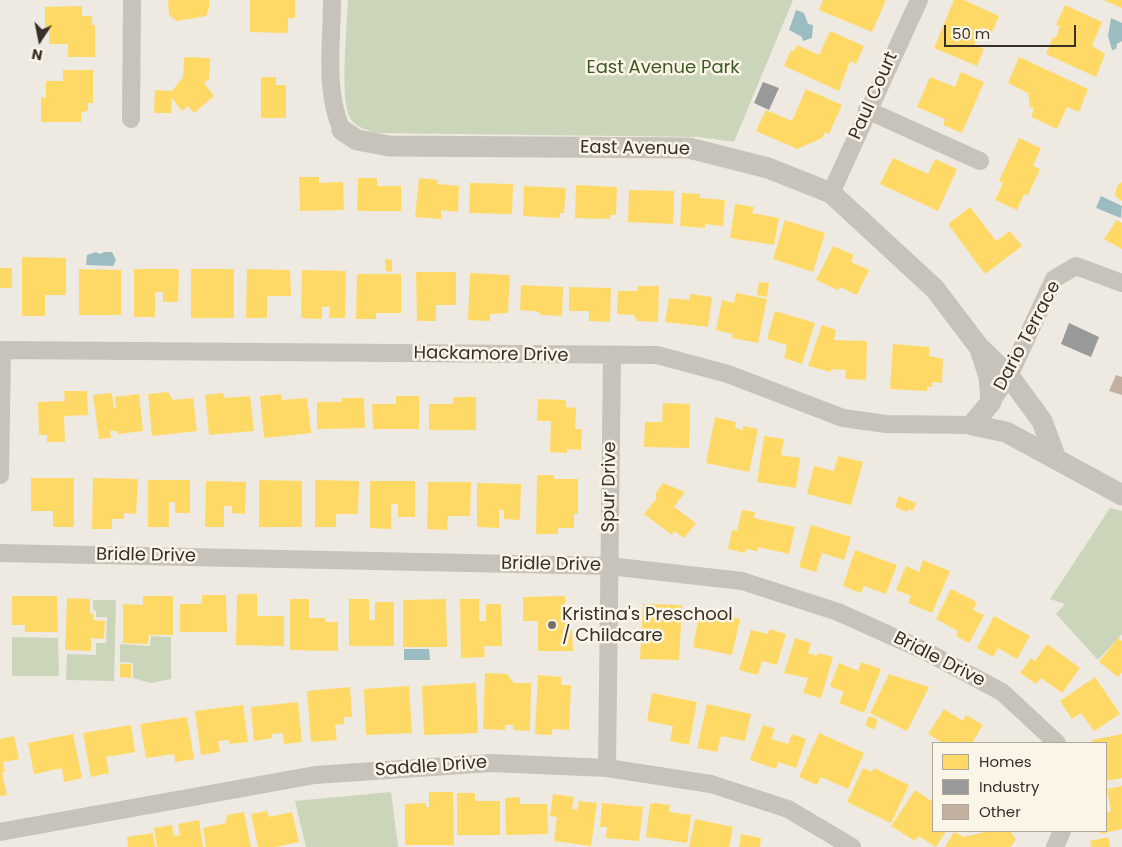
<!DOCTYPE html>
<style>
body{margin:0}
#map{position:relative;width:1122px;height:847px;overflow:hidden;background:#eeeae1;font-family:Poppins,sans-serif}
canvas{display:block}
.legend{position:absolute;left:932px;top:742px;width:175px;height:90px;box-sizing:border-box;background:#fbf5e8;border:1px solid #ada69b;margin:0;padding:6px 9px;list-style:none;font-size:15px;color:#382f27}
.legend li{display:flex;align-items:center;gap:10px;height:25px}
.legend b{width:25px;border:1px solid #ada69b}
.north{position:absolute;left:15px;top:15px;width:50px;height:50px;-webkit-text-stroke:4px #fbf5e8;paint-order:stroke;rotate:191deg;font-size:14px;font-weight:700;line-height:20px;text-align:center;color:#382f27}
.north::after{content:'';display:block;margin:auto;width:18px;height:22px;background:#382f27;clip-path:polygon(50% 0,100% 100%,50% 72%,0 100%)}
.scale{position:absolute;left:944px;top:25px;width:132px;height:22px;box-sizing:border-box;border:2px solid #382f27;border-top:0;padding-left:6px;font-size:15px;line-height:18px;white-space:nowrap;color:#382f27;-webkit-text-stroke:4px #fbf5e8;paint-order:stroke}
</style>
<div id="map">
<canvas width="1122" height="847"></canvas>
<ul class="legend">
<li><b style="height:14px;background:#ffd966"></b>Homes</li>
<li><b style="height:14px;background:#999"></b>Industry</li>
<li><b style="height:14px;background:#c3b0a1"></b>Other</li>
</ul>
<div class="north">N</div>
<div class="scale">50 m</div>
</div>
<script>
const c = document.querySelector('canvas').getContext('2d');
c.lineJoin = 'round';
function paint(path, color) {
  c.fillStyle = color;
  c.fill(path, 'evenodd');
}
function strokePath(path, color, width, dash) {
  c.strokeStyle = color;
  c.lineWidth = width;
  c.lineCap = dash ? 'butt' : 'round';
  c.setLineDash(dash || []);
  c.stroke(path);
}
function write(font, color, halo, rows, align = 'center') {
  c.font = font + ' Poppins,sans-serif';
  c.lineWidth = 5;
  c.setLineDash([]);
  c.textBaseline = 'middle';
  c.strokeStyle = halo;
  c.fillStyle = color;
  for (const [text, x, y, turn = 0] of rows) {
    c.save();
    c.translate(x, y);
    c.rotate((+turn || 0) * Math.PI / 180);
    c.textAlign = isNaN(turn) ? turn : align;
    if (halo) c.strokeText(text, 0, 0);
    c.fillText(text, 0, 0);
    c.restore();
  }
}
paint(new Path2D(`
 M 348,0 L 793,0 L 734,142 L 699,137 L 374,133 C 365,129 353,126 349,116 C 340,94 347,27 348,0 Z
 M 1110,508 L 1122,511 L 1122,634 L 1098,660 L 1056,614 L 1065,604 L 1050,599 Z
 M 93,600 L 116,600 L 114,681 L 66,680 L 67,654 L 96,655 L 96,643 L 106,643 L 107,617 L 96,617 L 96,611 L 93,609 Z
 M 151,636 L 171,637 L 171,679 L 151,683 L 133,678 L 133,663 L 120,662 L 120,644 L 150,646 Z
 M 12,637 L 58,638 L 59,676 L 12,676 Z
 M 391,792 L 398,847 L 306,847 L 295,801 Z`), '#cbd5ba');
paint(new Path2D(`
 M 796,10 L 804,13 L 808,24 L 813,25 L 812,38 L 803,41 L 802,37 L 789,30 Z
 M 1111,18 L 1122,23 L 1122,41 L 1117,44 L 1116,49 L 1112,50 L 1108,36 Z
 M 1101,196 L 1122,206 L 1121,218 L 1096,208 Z
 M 96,252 L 100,254 L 105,252 L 112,252 L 116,260 L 113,266 L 86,265 L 87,255 Z
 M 404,649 L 429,649 L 430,660 L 404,660 Z`), '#9bbcc1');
paint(new Path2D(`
 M 168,0 L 209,0 L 209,8 L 206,16 L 177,21 L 169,15 Z
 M 250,0 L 295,0 L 295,18 L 288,18 L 288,33 L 250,32 Z
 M 823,0 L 886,0 L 872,32 L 819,10 Z
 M 954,0 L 964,0 L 999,16 L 992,32 L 982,27 L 974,45 L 984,49 L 977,66 L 934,48 Z
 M 1103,0 L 1122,0 L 1122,8 Z
 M 1065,5 L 1102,22 L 1092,46 L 1105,54 L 1096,77 L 1046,54 L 1053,37 L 1056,38 L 1060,26 L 1056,25 Z
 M 82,6 L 82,16 L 92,16 L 92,25 L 95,25 L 95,57 L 68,57 L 68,44 L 49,44 L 49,28 L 45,28 L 45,7 Z
 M 830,31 L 864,46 L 856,64 L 850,61 L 839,91 L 784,66 L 791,50 L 794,51 L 797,45 L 819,55 Z
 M 184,57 L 210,58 L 209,79 L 204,83 L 214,96 L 194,113 L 188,106 L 182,111 L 172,98 L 171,113 L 154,113 L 155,90 L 172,91 L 183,77 Z
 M 1019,57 L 1088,89 L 1079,112 L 1067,107 L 1057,129 L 1031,117 L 1034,108 L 1030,107 L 1028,93 L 1008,83 Z
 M 63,70 L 93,70 L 93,103 L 88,103 L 88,111 L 81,112 L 81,122 L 41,122 L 41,97 L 46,98 L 46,81 L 63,81 Z
 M 961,72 L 984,82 L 962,133 L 943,125 L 945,119 L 917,107 L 930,77 L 955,87 Z
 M 261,77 L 276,77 L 276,85 L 286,85 L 286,118 L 261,118 Z
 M 806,89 L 842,105 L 829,134 L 825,132 L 822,138 L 797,149 L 756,131 L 766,110 L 792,121 Z
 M 1019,138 L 1041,148 L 1033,166 L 1040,169 L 1028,195 L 1024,194 L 1017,210 L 995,200 L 1003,183 L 999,181 Z
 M 893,158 L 928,174 L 935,159 L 957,169 L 938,211 L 880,184 Z
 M 299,177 L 319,177 L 319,183 L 343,182 L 344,210 L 300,211 Z
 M 358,178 L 377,178 L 377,186 L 401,186 L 401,211 L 357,211 Z
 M 419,178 L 438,180 L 437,184 L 459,186 L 458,212 L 441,210 L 441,219 L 415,217 Z
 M 1122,182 L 1122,201 L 1115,196 L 1117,186 Z
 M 470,183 L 513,184 L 512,214 L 469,213 Z
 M 576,185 L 617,187 L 616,215 L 610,215 L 610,219 L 575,218 Z
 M 524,186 L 566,188 L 564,213 L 560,213 L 559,218 L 523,216 Z
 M 629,190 L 674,191 L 673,224 L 628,222 Z
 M 682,193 L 700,194 L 700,198 L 725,200 L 723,226 L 705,224 L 705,228 L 680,226 Z
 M 735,204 L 754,207 L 752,213 L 779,218 L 774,245 L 730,238 Z
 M 970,207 L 996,241 L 1010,231 L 1022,246 L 985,274 L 948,224 Z
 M 785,220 L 825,233 L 813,272 L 773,259 Z
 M 1117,220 L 1122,223 L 1122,249 L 1104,239 Z
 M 833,246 L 854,255 L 851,262 L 869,270 L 857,295 L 840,287 L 838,290 L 816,280 Z
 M 22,257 L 66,258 L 66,295 L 45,295 L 45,316 L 22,316 Z
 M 385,259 L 392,260 L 392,272 L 386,271 Z
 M 0,268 L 12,268 L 12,288 L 0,288 Z
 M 79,269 L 121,270 L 121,315 L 79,315 Z
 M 134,269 L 179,269 L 178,302 L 163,302 L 163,292 L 155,292 L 155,317 L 134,317 Z
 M 191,269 L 234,269 L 234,318 L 191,318 Z
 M 247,269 L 290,270 L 291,296 L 267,296 L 267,318 L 246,318 Z
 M 302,270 L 346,271 L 345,318 L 329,318 L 330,307 L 322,307 L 322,319 L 301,318 Z
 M 416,272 L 456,272 L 456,305 L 436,305 L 436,321 L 417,321 Z
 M 470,273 L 510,275 L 508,313 L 490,314 L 490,321 L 468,320 Z
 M 357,274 L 401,274 L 401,313 L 376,313 L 376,319 L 356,319 Z
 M 759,282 L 769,283 L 767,297 L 757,295 Z
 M 521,285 L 563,287 L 562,316 L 540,315 L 540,312 L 520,310 Z
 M 638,286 L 659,286 L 658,322 L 637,321 L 634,315 L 617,314 L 618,291 L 638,291 Z
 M 569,287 L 611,288 L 610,322 L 589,321 L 589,311 L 569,311 Z
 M 736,293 L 767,299 L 758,343 L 732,338 L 733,334 L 716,330 L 722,300 L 734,303 Z
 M 690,294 L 712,297 L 708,327 L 665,322 L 669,298 L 689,300 Z
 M 775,311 L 815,323 L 802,364 L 784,358 L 787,345 L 767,339 Z
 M 822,325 L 836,330 L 834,340 L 867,341 L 866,380 L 845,379 L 846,370 L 831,369 L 831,372 L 808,366 Z
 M 893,344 L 929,347 L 929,356 L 943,359 L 942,383 L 932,382 L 932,387 L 927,387 L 927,391 L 890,389 Z
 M 64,391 L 87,391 L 88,415 L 64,416 L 65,442 L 47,442 L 47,435 L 39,435 L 38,402 L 65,401 Z
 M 168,392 L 173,400 L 193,398 L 197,431 L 152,436 L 148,394 Z
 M 112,393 L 114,409 L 116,408 L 115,397 L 139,394 L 143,431 L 118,434 L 118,431 L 110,431 L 111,438 L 99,439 L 93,395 Z
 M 223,393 L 224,398 L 250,396 L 254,431 L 209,435 L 205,395 Z
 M 281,394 L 282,400 L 307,398 L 311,433 L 264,438 L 260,396 Z
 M 396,396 L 419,396 L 419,429 L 373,429 L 372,404 L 396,404 Z
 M 453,397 L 476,397 L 476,430 L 429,430 L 429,404 L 453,404 Z
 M 342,398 L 364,398 L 365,428 L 317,429 L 317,402 L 342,402 Z
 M 538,399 L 566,400 L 566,407 L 576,408 L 575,429 L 582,429 L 581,450 L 567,449 L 567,453 L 550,452 L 551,421 L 537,421 Z
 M 663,403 L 690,404 L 689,448 L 644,447 L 645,422 L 662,422 Z
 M 715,417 L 736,422 L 735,428 L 743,430 L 743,426 L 758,429 L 749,472 L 706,463 Z
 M 764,436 L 784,439 L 781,455 L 800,458 L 796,488 L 757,482 Z
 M 838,456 L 863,462 L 851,505 L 807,494 L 814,466 L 834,471 Z
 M 537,475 L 554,475 L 554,479 L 578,479 L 578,514 L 574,514 L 574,528 L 558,528 L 558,534 L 536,534 Z
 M 31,478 L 74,478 L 74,527 L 53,527 L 53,511 L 31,511 Z
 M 93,478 L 138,479 L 136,514 L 124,513 L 124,519 L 112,519 L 112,529 L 92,529 Z
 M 148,480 L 190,480 L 190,513 L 175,513 L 175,502 L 169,502 L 169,527 L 148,527 Z
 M 259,480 L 302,481 L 302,527 L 259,527 Z
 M 315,480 L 359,481 L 358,514 L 336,514 L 336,527 L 315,527 Z
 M 206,481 L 246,482 L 245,514 L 232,513 L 232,506 L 224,506 L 224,527 L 205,527 Z
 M 370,481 L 415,481 L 415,517 L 398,517 L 398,504 L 391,504 L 391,529 L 370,528 Z
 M 428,482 L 471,482 L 470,516 L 448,516 L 447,530 L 427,529 Z
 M 477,483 L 521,484 L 520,520 L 504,519 L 504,510 L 499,510 L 499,528 L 477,527 Z
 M 663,483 L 685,492 L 674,507 L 696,523 L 684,538 L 674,531 L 672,535 L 644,514 L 657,498 L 655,494 Z
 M 899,496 L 916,503 L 913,511 L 908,509 L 907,512 L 895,507 Z
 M 742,510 L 755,512 L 754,518 L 795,527 L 789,554 L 758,547 L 757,551 L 746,549 L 745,553 L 728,549 L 732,530 L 737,531 Z
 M 811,525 L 851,537 L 844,560 L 822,553 L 816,572 L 799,567 Z
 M 855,550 L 897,565 L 886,594 L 864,586 L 861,593 L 843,586 Z
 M 923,560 L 950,571 L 932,613 L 908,603 L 911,596 L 896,590 L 906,566 L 919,572 Z
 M 951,589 L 977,602 L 973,610 L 984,615 L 969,643 L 956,636 L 958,631 L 936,619 Z
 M 237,594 L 257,594 L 257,616 L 284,616 L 284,646 L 236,645 Z
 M 202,595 L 226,595 L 227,632 L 180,632 L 180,604 L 202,604 Z
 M 12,596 L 57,596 L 58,632 L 25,632 L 25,625 L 12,625 Z
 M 143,596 L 173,596 L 173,635 L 149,635 L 148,644 L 123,643 L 123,604 L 143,605 Z
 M 565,596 L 566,630 L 572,630 L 573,651 L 538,651 L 538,621 L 523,621 L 523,597 Z
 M 67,598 L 90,599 L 90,613 L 94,614 L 93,620 L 105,621 L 104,639 L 91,638 L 91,651 L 65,650 Z
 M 290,599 L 309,599 L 309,618 L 325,618 L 325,622 L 338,622 L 338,651 L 290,650 Z
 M 349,599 L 369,599 L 369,620 L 375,620 L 375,602 L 394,602 L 394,646 L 349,646 Z
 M 446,599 L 447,647 L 403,647 L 403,600 Z
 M 460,599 L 479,599 L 479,621 L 486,621 L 486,604 L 501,604 L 502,646 L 484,646 L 485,657 L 461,658 Z
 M 643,604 L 682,605 L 679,660 L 640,659 Z
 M 718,614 L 740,619 L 732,655 L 693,647 L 699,615 L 717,618 Z
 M 994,616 L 1030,636 L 1017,659 L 998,648 L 993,657 L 977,648 Z
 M 769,629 L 786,634 L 777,665 L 762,661 L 758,675 L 739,670 L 751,630 L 768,634 Z
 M 795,638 L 811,643 L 808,653 L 817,656 L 818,653 L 833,657 L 821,698 L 803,693 L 808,678 L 784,673 Z
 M 1118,638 L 1122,641 L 1122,672 L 1118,677 L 1099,662 Z
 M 1047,644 L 1080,668 L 1062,693 L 1041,678 L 1036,684 L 1020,673 L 1031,658 L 1035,661 Z
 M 861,662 L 881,669 L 864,713 L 839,703 L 844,692 L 830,686 L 839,663 L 858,671 Z
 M 120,664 L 131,664 L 131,678 L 120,677 Z
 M 485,673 L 507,674 L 514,683 L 531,683 L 530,731 L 513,730 L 513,725 L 505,725 L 505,730 L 483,729 Z
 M 889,674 L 929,687 L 907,731 L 870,713 Z
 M 538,675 L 561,677 L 561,685 L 571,685 L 569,730 L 552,729 L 552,735 L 535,734 Z
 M 1095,677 L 1120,714 L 1094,731 L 1081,713 L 1072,719 L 1060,701 Z
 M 476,683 L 478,733 L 424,735 L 422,686 Z
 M 409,686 L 412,733 L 366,735 L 364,689 Z
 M 350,687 L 352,717 L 344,717 L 344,724 L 335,725 L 337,740 L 311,742 L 307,691 Z
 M 652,693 L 697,702 L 689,745 L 670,741 L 673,726 L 647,721 Z
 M 298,702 L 302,742 L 284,744 L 283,733 L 272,734 L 272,738 L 254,741 L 251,707 Z
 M 707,704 L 751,714 L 745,741 L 721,736 L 717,752 L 697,748 Z
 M 243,705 L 248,742 L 229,744 L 229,740 L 218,741 L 220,752 L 201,755 L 195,711 Z
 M 944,709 L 963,721 L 966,715 L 983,725 L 972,743 L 943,743 L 928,734 Z
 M 869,716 L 878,720 L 874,730 L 865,725 Z
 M 187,717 L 194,759 L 175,762 L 174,754 L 146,758 L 140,724 Z
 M 131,725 L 135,752 L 106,757 L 109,773 L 91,777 L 83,733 Z
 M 763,725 L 775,729 L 771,739 L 788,744 L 792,734 L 806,739 L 796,768 L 778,762 L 776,769 L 750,760 Z
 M 819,733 L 864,753 L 848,789 L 821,777 L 817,785 L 799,777 Z
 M 73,734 L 82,778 L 64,782 L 62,768 L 34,774 L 28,743 Z
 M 1122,734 L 1122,778 L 1106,781 L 1106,743 L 1093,743 L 1092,740 Z
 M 14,736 L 19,759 L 3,762 L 5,772 L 2,773 L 7,795 L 0,796 L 0,739 Z
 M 863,768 L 872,772 L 874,768 L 909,785 L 891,823 L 847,802 Z
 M 1122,786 L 1122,829 L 1101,834 L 1100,831 L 1106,831 L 1106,813 L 1111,811 L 1107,789 Z
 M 915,790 L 933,802 L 933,831 L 946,831 L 936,847 L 918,836 L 915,841 L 891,826 Z
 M 429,792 L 453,792 L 454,845 L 405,845 L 405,804 L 426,803 L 426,807 L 429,807 Z
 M 457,793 L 475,793 L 475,801 L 500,801 L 500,835 L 457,835 Z
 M 553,794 L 574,797 L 572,809 L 577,810 L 579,801 L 597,803 L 591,846 L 554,841 L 557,817 L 550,816 Z
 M 520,797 L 520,804 L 547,804 L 548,834 L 506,835 L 505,798 Z
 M 602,803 L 643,807 L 639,841 L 606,838 L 607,827 L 600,827 Z
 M 655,803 L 670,805 L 669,812 L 691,815 L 687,843 L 646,837 L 650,804 Z
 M 267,811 L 269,817 L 292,812 L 299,842 L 275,847 L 258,847 L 251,814 Z
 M 244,812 L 251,847 L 206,847 L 203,828 L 226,823 L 227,815 Z
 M 695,819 L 733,827 L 729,847 L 689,847 Z
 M 199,820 L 203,847 L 157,847 L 154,828 L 172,825 L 174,836 L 180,835 L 178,824 Z
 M 989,831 L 1010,831 L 1016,840 L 1010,847 L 945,847 L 954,832 L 964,837 Z
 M 153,833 L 155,847 L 128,847 L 127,837 Z
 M 741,834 L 761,838 L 760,847 L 739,847 Z
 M 1108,837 L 1110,847 L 1091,847 L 1090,841 Z`), '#ffd966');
paint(new Path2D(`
 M 763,82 L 779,88 L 769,110 L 754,103 Z
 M 1069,323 L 1099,337 L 1091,357 L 1061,344 Z`), '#999');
paint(new Path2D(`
 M 1116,375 L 1122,377 L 1122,395 L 1109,391 Z`), '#c3b0a1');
strokePath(new Path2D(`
 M 332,0 C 332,42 324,91 342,130
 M 867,110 L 980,161
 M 131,119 L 132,0
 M 831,193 L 919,0
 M 0,350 L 657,355 L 728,374 L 843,418 L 886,424 L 972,425
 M 991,402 L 1009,376 L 1054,279 L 1076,266 L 1122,283
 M 0,475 L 2,350
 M 0,553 L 609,566 L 742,581 L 838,612 L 925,651 L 1002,692 L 1057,743
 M 607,768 L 612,356
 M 0,832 L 315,775 L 491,763 L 607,768 L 711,784 L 788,809 L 852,847
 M 1055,847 L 1062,831`), '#c7c2ba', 18);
strokePath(new Path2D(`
 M 342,130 L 357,140 L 389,146 L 689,148 L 768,168 L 831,193 L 935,289 L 979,347 L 1009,376 L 1042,421 L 1056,459
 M 980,349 L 989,377 L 991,402 L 972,425 L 1006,432 L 1122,495`), '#c7c2ba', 21);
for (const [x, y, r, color] of [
 [552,625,5,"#787068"]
]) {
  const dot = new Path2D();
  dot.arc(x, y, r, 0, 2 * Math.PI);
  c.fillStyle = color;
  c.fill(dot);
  strokePath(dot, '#fbf5e8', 2);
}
write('18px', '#405829', '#fbf5e8', [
 ["East Avenue Park",663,68]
]);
write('18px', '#382f27', '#fbf5e8', [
 ["Paul Court",874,96,-66],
 ["East Avenue",635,149,1],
 ["Dario Terrace",1028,336,-62],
 ["Hackamore Drive",491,355,1],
 ["Spur Drive",610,487,-89],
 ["Bridle Drive",146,556,1],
 ["Bridle Drive",551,565,1],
 ["Bridle Drive",939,660,27],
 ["Saddle Drive",431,767,-4]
]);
write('18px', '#382f27', '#fbf5e8', [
 ["Kristina's Preschool",562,615],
 ["/ Childcare",562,636]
], 'left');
</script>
